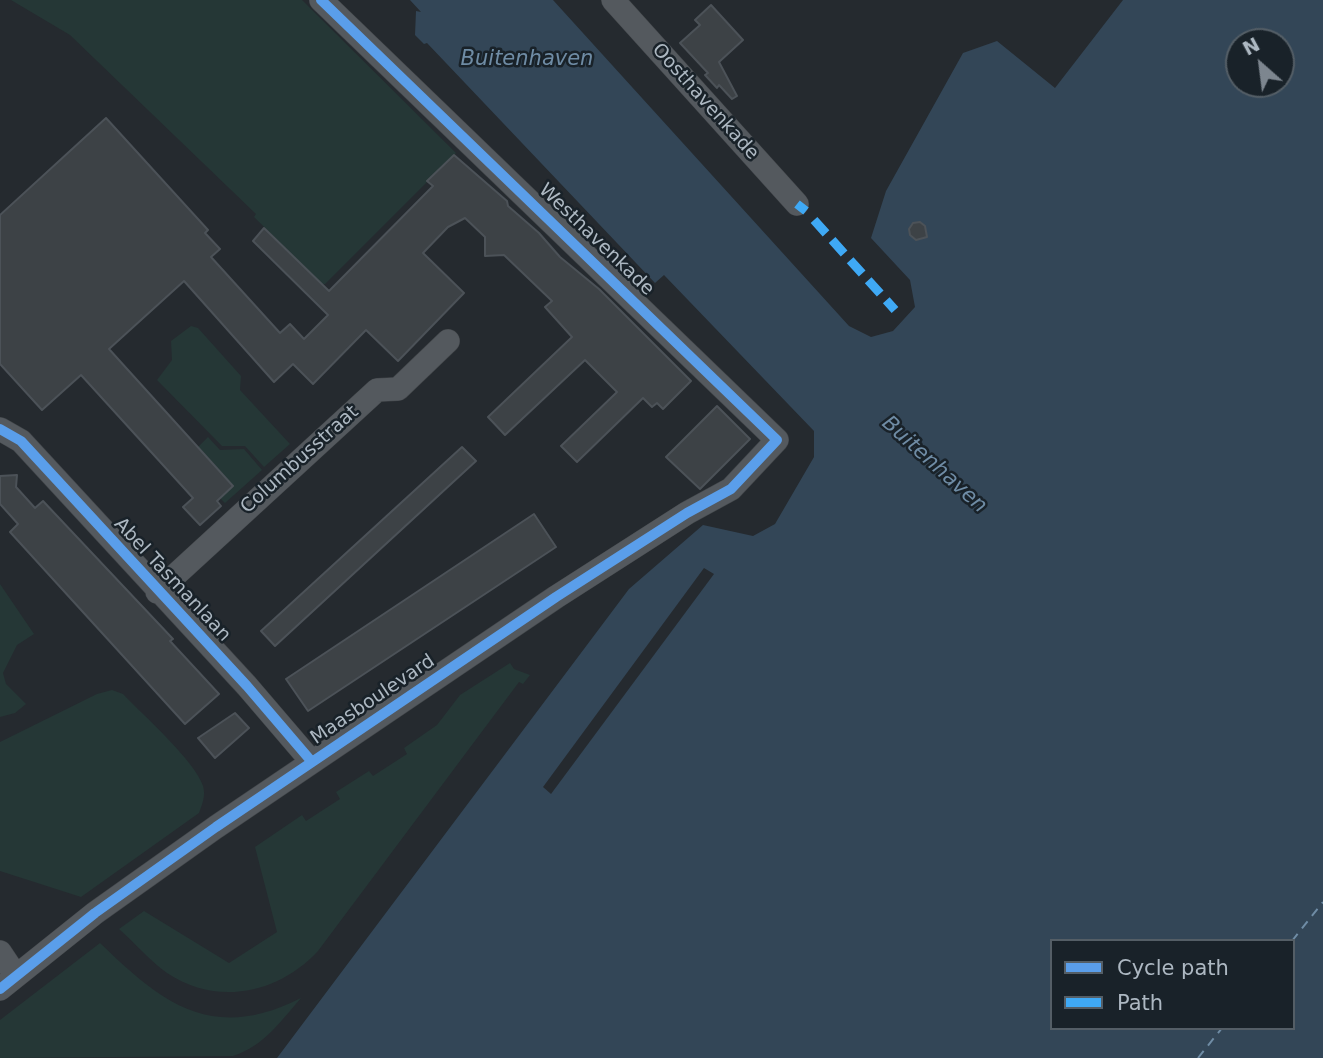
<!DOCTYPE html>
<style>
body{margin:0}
#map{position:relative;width:1323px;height:1058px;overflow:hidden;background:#252a2f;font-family:"DejaVu Sans",sans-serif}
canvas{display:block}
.legend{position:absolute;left:1050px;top:939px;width:245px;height:91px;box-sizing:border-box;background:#192229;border:2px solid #545e66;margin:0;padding:9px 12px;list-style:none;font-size:21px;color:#adb8c2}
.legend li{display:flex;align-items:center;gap:14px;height:35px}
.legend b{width:35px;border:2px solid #545e66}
.north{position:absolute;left:1225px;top:28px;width:70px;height:70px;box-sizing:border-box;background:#192229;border:2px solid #545e66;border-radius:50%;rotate:332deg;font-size:19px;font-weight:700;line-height:28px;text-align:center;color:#adb8c2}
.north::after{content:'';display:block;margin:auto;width:24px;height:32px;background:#7d868f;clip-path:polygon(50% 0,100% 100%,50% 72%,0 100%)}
</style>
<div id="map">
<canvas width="1323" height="1058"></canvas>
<ul class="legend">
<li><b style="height:9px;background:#5a9eea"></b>Cycle path</li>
<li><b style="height:9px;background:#3fa9f5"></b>Path</li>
</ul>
<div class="north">N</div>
</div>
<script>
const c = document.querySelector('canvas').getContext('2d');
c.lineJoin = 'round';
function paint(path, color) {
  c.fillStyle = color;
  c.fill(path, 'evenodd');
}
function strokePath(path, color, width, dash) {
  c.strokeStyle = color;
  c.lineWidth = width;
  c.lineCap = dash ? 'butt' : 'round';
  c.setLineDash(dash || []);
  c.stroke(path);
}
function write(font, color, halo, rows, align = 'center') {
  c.font = font + ' "DejaVu Sans",sans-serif';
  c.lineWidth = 5;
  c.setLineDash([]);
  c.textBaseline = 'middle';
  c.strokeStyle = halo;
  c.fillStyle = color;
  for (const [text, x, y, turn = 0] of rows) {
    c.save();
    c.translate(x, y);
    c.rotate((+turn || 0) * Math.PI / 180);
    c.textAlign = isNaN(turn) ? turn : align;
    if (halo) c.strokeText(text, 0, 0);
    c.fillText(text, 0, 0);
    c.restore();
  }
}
paint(new Path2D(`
 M 11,0 L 302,0 L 456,153 L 325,284 L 322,284 L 254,217 L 256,214 L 70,35 Z
 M 191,326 L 198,328 L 241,376 L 240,390 L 290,444 L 264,467 L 245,446 L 222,446 L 157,380 L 172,360 L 171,341 Z
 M 208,437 L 220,450 L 244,449 L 262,470 L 225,503 L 220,498 L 233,485 L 198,447 Z
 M 0,584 L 34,634 L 17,645 L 3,673 L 6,684 L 26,704 L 15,713 L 0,717 Z
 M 510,663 L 514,669 L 530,675 L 523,684 L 519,682 L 318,951 C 279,993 218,1007 167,973 C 150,961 135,943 119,929 L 144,911 L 229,963 L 277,932 L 255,847 L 302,815 L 306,821 L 340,799 L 336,792 L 369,771 L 373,776 L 407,754 L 404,748 L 437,725 L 460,695 Z
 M 112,690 L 123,694 C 143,715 195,761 203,786 C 206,796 202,804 199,813 L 81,897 L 0,871 L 0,742 L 97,694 Z
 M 100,943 C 163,1004 212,1043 301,998 C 280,1022 264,1046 233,1056 L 0,1058 L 0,1020 Z`), '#253736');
paint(new Path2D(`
 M 410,0 L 553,0 L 849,326 L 871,337 L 893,331 L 915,307 L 910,280 L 871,238 L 886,191 L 963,53 L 997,41 L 1055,88 L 1123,0 L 1323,0 L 1323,1058 L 277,1058 L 629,589 L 703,525 L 753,536 L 775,524 L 814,457 L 814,431 L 664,275 L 655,283 L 427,43 L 424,44 L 415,35 L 416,11 L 421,12 ZM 1239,42 L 1281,42 L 1281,84 L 1239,84 ZM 1052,941 L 1293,941 L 1293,1028 L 1052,1028 Z`), '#334657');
paint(new Path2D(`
 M 704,568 L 714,574 L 551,794 L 543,787 Z`), '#252a2f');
strokePath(new Path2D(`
 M 1292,941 L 1323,902
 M 1198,1058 L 1222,1028`), '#6f8ca5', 2, [9, 7]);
const building = new Path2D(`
 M 711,5 L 743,40 L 719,62 L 737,96 L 732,99 L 719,85 L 717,88 L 705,75 L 708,73 L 680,43 L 700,25 L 695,20 Z
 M 106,118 L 208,230 L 205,233 L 220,249 L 211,257 L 280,333 L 290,324 L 304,339 L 328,315 L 253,241 L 264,228 L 329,291 L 433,186 L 427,181 L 454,155 L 507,201 L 508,206 L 539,233 L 560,257 L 599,289 L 691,381 L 663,409 L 657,403 L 652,407 L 643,398 L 577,462 L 561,446 L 617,392 L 585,360 L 505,435 L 488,417 L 572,337 L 545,307 L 552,301 L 504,255 L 485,256 L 485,237 L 465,218 L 448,227 L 423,253 L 464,293 L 398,361 L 366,330 L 313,384 L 293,364 L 274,382 L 184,281 L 109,349 L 233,486 L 217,501 L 221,506 L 200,525 L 183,507 L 193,498 L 81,375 L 42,410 L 0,364 L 0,215 Z
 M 920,222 L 925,226 L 927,237 L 916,240 L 910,235 L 909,229 L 913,223 Z
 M 717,406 L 750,439 L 700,489 L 666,457 Z
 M 462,447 L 476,461 L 275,646 L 261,631 Z
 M 17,475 L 16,487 L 35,508 L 43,501 L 173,639 L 170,641 L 219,694 L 185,724 L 10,532 L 18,524 L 0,504 L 0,476 Z
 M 534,514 L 556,547 L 308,711 L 286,679 Z
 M 235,713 L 249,728 L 215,758 L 198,738 Z`);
paint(building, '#3d4246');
strokePath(building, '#4c5258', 2);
const minor = new Path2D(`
 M 613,0 L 797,204
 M 0,429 L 21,441 L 247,686 L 312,762
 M 157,592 L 377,390 L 398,389 L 448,341
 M 0,952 L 16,976
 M 0,989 L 95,913 L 216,827 L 556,597 L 687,513 L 731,489 L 777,440 L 321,0`);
strokePath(minor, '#42464a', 24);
strokePath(minor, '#54595e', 23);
strokePath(new Path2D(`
 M 797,204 L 806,211
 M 814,220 L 895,310`), '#3fa9f5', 9, [18, 9]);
strokePath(new Path2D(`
 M 0,429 L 21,441 L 247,686 L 312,762
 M 0,989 L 95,913 L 216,827 L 556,597 L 687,513 L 731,489 L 777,440 L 321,0`), '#5a9eea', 10);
write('19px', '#adb8c2', '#192229', [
 ["Oosthavenkade",705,102,48],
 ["Westhavenkade",596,240,44],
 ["Columbusstraat",300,460,-42],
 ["Abel Tasmanlaan",172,580,47],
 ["Maasboulevard",373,700,-34]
]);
write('italic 21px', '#6f8ca5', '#192229', [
 ["Buitenhaven",527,60],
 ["Buitenhaven",934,465,42]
]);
</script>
